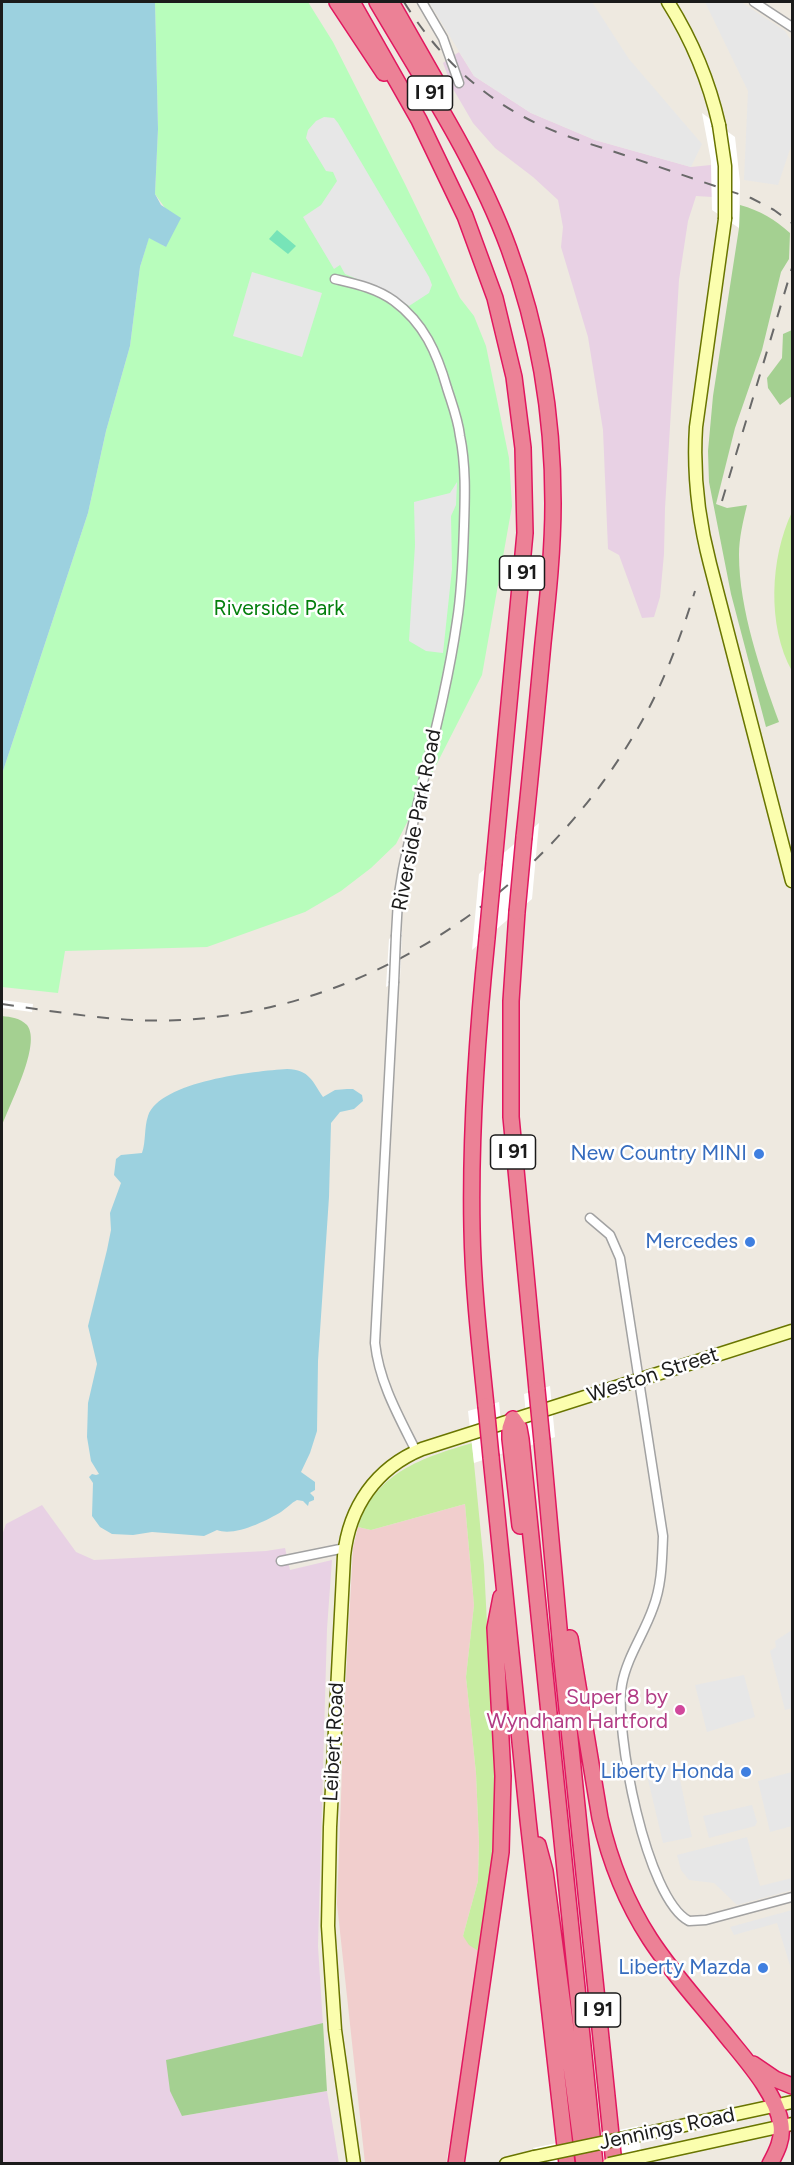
<!DOCTYPE html>
<style>
body{margin:0}
#map{position:relative;width:794px;height:2165px;overflow:hidden;background:#eee9e0;font-family:Figtree,sans-serif}
canvas{display:block}
.frame{position:absolute;inset:0;border:3px solid #1b1b1b;pointer-events:none}
</style>
<div id="map">
<canvas width="794" height="2165"></canvas>
<div class="frame"></div>
</div>
<script>
const c = document.querySelector('canvas').getContext('2d');
c.lineJoin = 'round';
function paint(path, color) {
  c.fillStyle = color;
  c.fill(path, 'evenodd');
}
function strokePath(path, color, width, dash) {
  c.strokeStyle = color;
  c.lineWidth = width;
  c.lineCap = dash ? 'butt' : 'round';
  c.setLineDash(dash || []);
  c.stroke(path);
}
function write(font, color, halo, rows, align = 'center') {
  c.font = font + ' Figtree,sans-serif';
  c.lineWidth = 5;
  c.setLineDash([]);
  c.textBaseline = 'middle';
  c.strokeStyle = halo;
  c.fillStyle = color;
  for (const [text, x, y, turn = 0] of rows) {
    c.save();
    c.translate(x, y);
    c.rotate((+turn || 0) * Math.PI / 180);
    c.textAlign = isNaN(turn) ? turn : align;
    if (halo) c.strokeText(text, 0, 0);
    c.fillText(text, 0, 0);
    c.restore();
  }
}
paint(new Path2D(`
 M 465,1504 L 474,1605 L 466,1677 L 476,1773 L 479,1842 L 478,1881 L 463,1936 L 480,1952 L 467,2024 L 456,2109 L 446,2163 L 365,2163 L 337,1904 L 344,1716 L 353,1548 L 358,1527 L 371,1530 Z`), '#f1cecd');
paint(new Path2D(`
 M 459,52 L 474,76 L 531,113 L 595,140 L 691,167 L 711,165 L 712,197 L 696,196 L 688,221 L 679,280 L 665,508 L 664,554 L 660,597 L 654,617 L 642,618 L 619,555 L 608,549 L 603,430 L 588,337 L 561,247 L 563,227 L 558,200 L 533,177 L 495,148 L 473,123 L 452,87 L 443,63 Z
 M 42,1505 L 76,1552 L 94,1560 L 266,1551 L 285,1548 L 290,1570 L 332,1560 L 327,1629 L 318,1946 L 323,2025 L 182,2116 L 327,2091 L 339,2163 L 2,2163 L 2,1535 L 6,1524 Z`), '#e8d1e4');
paint(new Path2D(`
 M 792,512 L 792,671 C 767,626 770,558 792,512 Z
 M 472,1443 L 484,1565 L 495,1781 L 492,1863 L 480,1952 L 469,1945 L 463,1936 L 478,1881 L 479,1842 L 476,1773 L 466,1677 L 474,1605 L 465,1504 L 371,1530 L 358,1527 C 376,1472 422,1458 472,1443 Z`), '#c7eda1');
paint(new Path2D(`
 M 740,205 C 761,211 774,219 790,233 L 789,259 L 781,272 L 762,350 L 735,428 L 716,504 L 727,508 L 747,505 C 743,522 739,538 739,555 C 739,609 761,672 779,722 L 766,727 L 731,594 L 709,482 L 708,451 L 713,396 L 739,228 Z
 M 792,330 L 792,396 L 780,405 L 768,388 L 767,378 L 782,358 L 783,334 Z
 M 2,1016 C 11,1017 20,1018 27,1025 C 42,1044 9,1105 2,1126 Z
 M 323,2023 L 327,2091 L 182,2116 L 170,2091 L 166,2060 Z`), '#a4d091');
paint(new Path2D(`
 M 155,2 L 308,2 L 333,42 L 405,184 L 460,298 L 474,316 L 486,346 L 509,458 L 512,506 L 482,675 L 396,844 L 371,868 L 341,891 L 305,912 L 207,947 L 65,951 L 58,993 L 2,987 L 2,774 L 88,513 L 106,431 L 130,346 L 140,267 L 149,237 L 166,247 L 165,208 L 155,194 L 158,129 Z`), '#b8fdbc');
paint(new Path2D(`
 M 277,230 L 296,246 L 288,254 L 269,239 Z`), '#77e4b8');
paint(new Path2D(`
 M 429,2 L 592,2 L 629,59 L 702,144 L 691,167 L 595,140 L 531,113 L 474,76 Z
 M 705,2 L 741,2 L 785,31 L 792,42 L 792,143 L 778,185 L 744,180 L 748,91 Z
 M 324,117 L 334,118 L 338,123 L 429,277 L 432,285 L 429,293 L 409,306 L 388,292 L 345,274 L 340,265 L 334,269 L 303,217 L 321,205 L 337,181 L 333,172 L 326,171 L 306,138 L 308,130 L 316,121 Z
 M 252,272 L 322,293 L 302,357 L 233,336 Z
 M 457,482 L 456,505 L 451,516 L 452,569 L 443,653 L 426,651 L 409,641 L 415,545 L 414,502 L 450,493 Z
 M 792,1630 L 792,1708 L 785,1710 L 770,1651 L 776,1647 L 775,1641 Z
 M 744,1675 L 755,1717 L 707,1732 L 695,1685 Z
 M 669,1765 L 677,1765 L 692,1837 L 663,1843 L 646,1771 Z
 M 792,1772 L 792,1826 L 770,1832 L 758,1781 Z
 M 752,1805 L 757,1822 L 755,1826 L 709,1838 L 703,1816 Z
 M 747,1837 L 760,1886 L 792,1878 L 792,1890 L 737,1905 L 714,1883 L 689,1880 L 681,1870 L 677,1855 Z
 M 792,1910 L 792,1972 L 777,1923 L 734,1935 L 730,1927 Z`), '#e7e7e7');
paint(new Path2D(`
 M 2,2 L 155,2 L 158,129 L 155,194 L 161,205 L 181,218 L 166,247 L 149,238 L 140,267 L 130,346 L 106,431 L 88,513 L 2,774 Z
 M 287,1069 C 310,1070 312,1081 323,1097 L 335,1090 L 347,1089 L 353,1089 L 362,1095 L 363,1101 L 354,1109 L 340,1112 L 331,1123 L 329,1197 L 318,1361 L 317,1431 L 310,1453 L 301,1472 L 315,1482 L 315,1490 L 310,1493 L 314,1497 L 314,1500 L 309,1502 L 308,1506 L 303,1501 L 297,1500 C 291,1503 287,1508 281,1512 C 266,1521 234,1537 217,1530 L 204,1536 L 152,1532 L 133,1535 L 112,1534 L 100,1527 L 92,1516 L 93,1483 L 89,1477 L 92,1474 L 96,1475 L 99,1474 L 91,1461 L 87,1437 L 88,1403 L 97,1364 L 88,1326 L 107,1250 L 111,1230 L 110,1213 L 121,1183 L 114,1175 L 116,1159 L 121,1155 L 142,1153 C 146,1142 144,1128 148,1116 C 160,1081 255,1071 287,1069 Z`), '#9cd1df');
paint(new Path2D(`
 M 702,113 L 735,137 L 740,182 L 739,228 L 712,210 L 711,161 Z
 M 539,823 L 532,899 L 472,950 L 479,874 Z
 M 402,931 L 400,979 L 386,987 L 389,939 Z
 M 2,1000 L 33,1004 L 32,1012 L 2,1008 Z
 M 550,1386 L 555,1437 L 529,1446 L 524,1394 Z
 M 499,1402 L 504,1453 L 474,1463 L 468,1411 Z
 M 638,2126 L 642,2161 L 632,2164 L 534,2163 L 533,2148 Z`), '#fff');
const street = new Path2D(`
 M 422,2 L 443,38 L 459,83
 M 754,2 L 792,27
 M 335,279 C 356,284 376,288 394,301 C 424,323 437,353 447,388 C 452,404 458,419 460,436 C 466,465 465,496 464,526 C 463,558 462,590 457,621 C 445,705 420,786 403,869 L 398,900 L 396,935
 M 394,983 L 375,1343 C 379,1382 399,1417 416,1451
 M 590,1218 L 610,1235 L 620,1258 L 663,1536 C 662,1560 662,1585 653,1608 C 644,1634 627,1657 622,1684 C 614,1730 646,1899 689,1921 L 706,1920 L 792,1897
 M 281,1561 L 345,1548`);
const secondary = new Path2D(`
 M 668,2 C 692,40 709,81 719,125
 M 725,219 L 696,427 C 693,474 698,518 710,564 L 792,881
 M 639,2135 L 792,2102
 M 641,2157 L 792,2124
 M 354,2164 L 335,2030 L 328,1926 L 330,1827 L 344,1556 C 349,1507 376,1468 422,1449 L 792,1331
 M 506,2164 L 534,2157`);
const highway = new Path2D(`
 M 337,2 L 384,73
 M 352,2 L 419,120 L 465,216 L 495,298 L 514,377 L 523,448 L 525,533 L 494,863
 M 377,2 C 424,82 477,162 509,249 C 539,330 553,417 553,503 C 553,550 548,596 543,643 C 537,707 531,772 524,837
 M 391,2 L 444,95
 M 517,912 L 511,1001 L 511,1117 L 537,1390
 M 486,1406 C 480,1347 473,1288 472,1229 C 470,1131 477,1035 487,938
 M 513,1419 L 519,1428 L 521,1439 L 595,2164
 M 513,1419 L 510,1428 L 510,1439 L 520,1526
 M 542,1441 L 562,1661 L 614,2164
 M 491,1457 L 528,1820 L 567,2164
 M 570,1638 L 600,1818 C 610,1862 626,1902 650,1939 C 672,1973 699,2002 724,2033 C 743,2057 777,2093 781,2125 C 783,2139 777,2151 770,2164
 M 538,1845 L 545,1871 L 584,2164
 M 574,2060 L 575,2094
 M 753,2064 L 775,2079 L 792,2086
 M 456,2164 L 501,1852 L 503,1776 L 495,1628 L 501,1597`);
strokePath(street, '#a2a2a2', 11);
strokePath(secondary, '#697500', 15);
strokePath(highway, '#e1175f', 18);
strokePath(street, '#fff', 8);
strokePath(secondary, '#fbfeae', 12);
strokePath(highway, '#ec8196', 15);
strokePath(new Path2D(`
 M 404,2 C 434,50 473,90 524,117 C 557,135 595,145 630,157 C 671,171 711,185 751,198 L 774,210 L 792,223
 M 722,501 L 792,268
 M 2,1004 C 66,1013 131,1025 196,1019 C 384,1003 551,884 642,721 C 665,680 681,636 695,591`), '#696969', 2, [12, 12]);
const streetBridge = new Path2D(`
 M 394,983 L 396,935`);
const secondaryBridge = new Path2D(`
 M 719,125 L 725,166 L 725,219
 M 534,2157 L 639,2135
 M 609,2164 L 641,2157`);
const highwayBridge = new Path2D(`
 M 517,912 L 524,837
 M 487,938 L 494,863
 M 537,1390 L 542,1441
 M 486,1406 L 491,1457`);
strokePath(streetBridge, '#a2a2a2', 11, []);
strokePath(secondaryBridge, '#697500', 15, []);
strokePath(highwayBridge, '#e1175f', 18, []);
strokePath(streetBridge, '#fff', 8);
strokePath(secondaryBridge, '#fbfeae', 12);
strokePath(highwayBridge, '#ec8196', 15);
for (const [x, y, r, color] of [
 [759,1154,6,"#3f7fe0"],
 [750,1242,6,"#3f7fe0"],
 [680,1710,6,"#d1479c"],
 [746,1772,6,"#3f7fe0"],
 [763,1968,6,"#3f7fe0"]
]) {
  const dot = new Path2D();
  dot.arc(x, y, r, 0, 2 * Math.PI);
  c.fillStyle = color;
  c.fill(dot);
  strokePath(dot, '#fff', 2);
}
for (const [x, y, w] of [
 [430,93,45],
 [522,573,45],
 [513,1152,45],
 [598,2010,45]
]) {
  const box = new Path2D();
  box.roundRect(x - w / 2, y - 17, w, 34, 4.5);
  c.fillStyle = '#fff';
  c.fill(box);
  strokePath(box, '#1b1b1b', 1.5);
}
write('bold 20px', '#1b1b1b', null, [
 ["I 91",430,93],
 ["I 91",522,573],
 ["I 91",513,1152],
 ["I 91",598,2010]
]);
write('21px', '#047f0d', '#fff', [
 ["Riverside Park",279,609]
]);
write('21px', '#1b1b1b', '#fff', [
 ["Riverside Park Road",417,820,-79],
 ["Weston Street",653,1375,-18],
 ["Leibert Road",334,1742,-87],
 ["Jennings Road",667,2129,-12]
]);
write('21px', '#366cbe', '#fff', [
 ["New Country MINI",747,1154],
 ["Mercedes",738,1242],
 ["Liberty Honda",734,1772],
 ["Liberty Mazda",751,1968]
], 'right');
write('21px', '#b23c85', '#fff', [
 ["Super 8 by",668,1698],
 ["Wyndham Hartford",668,1722]
], 'right');
</script>
